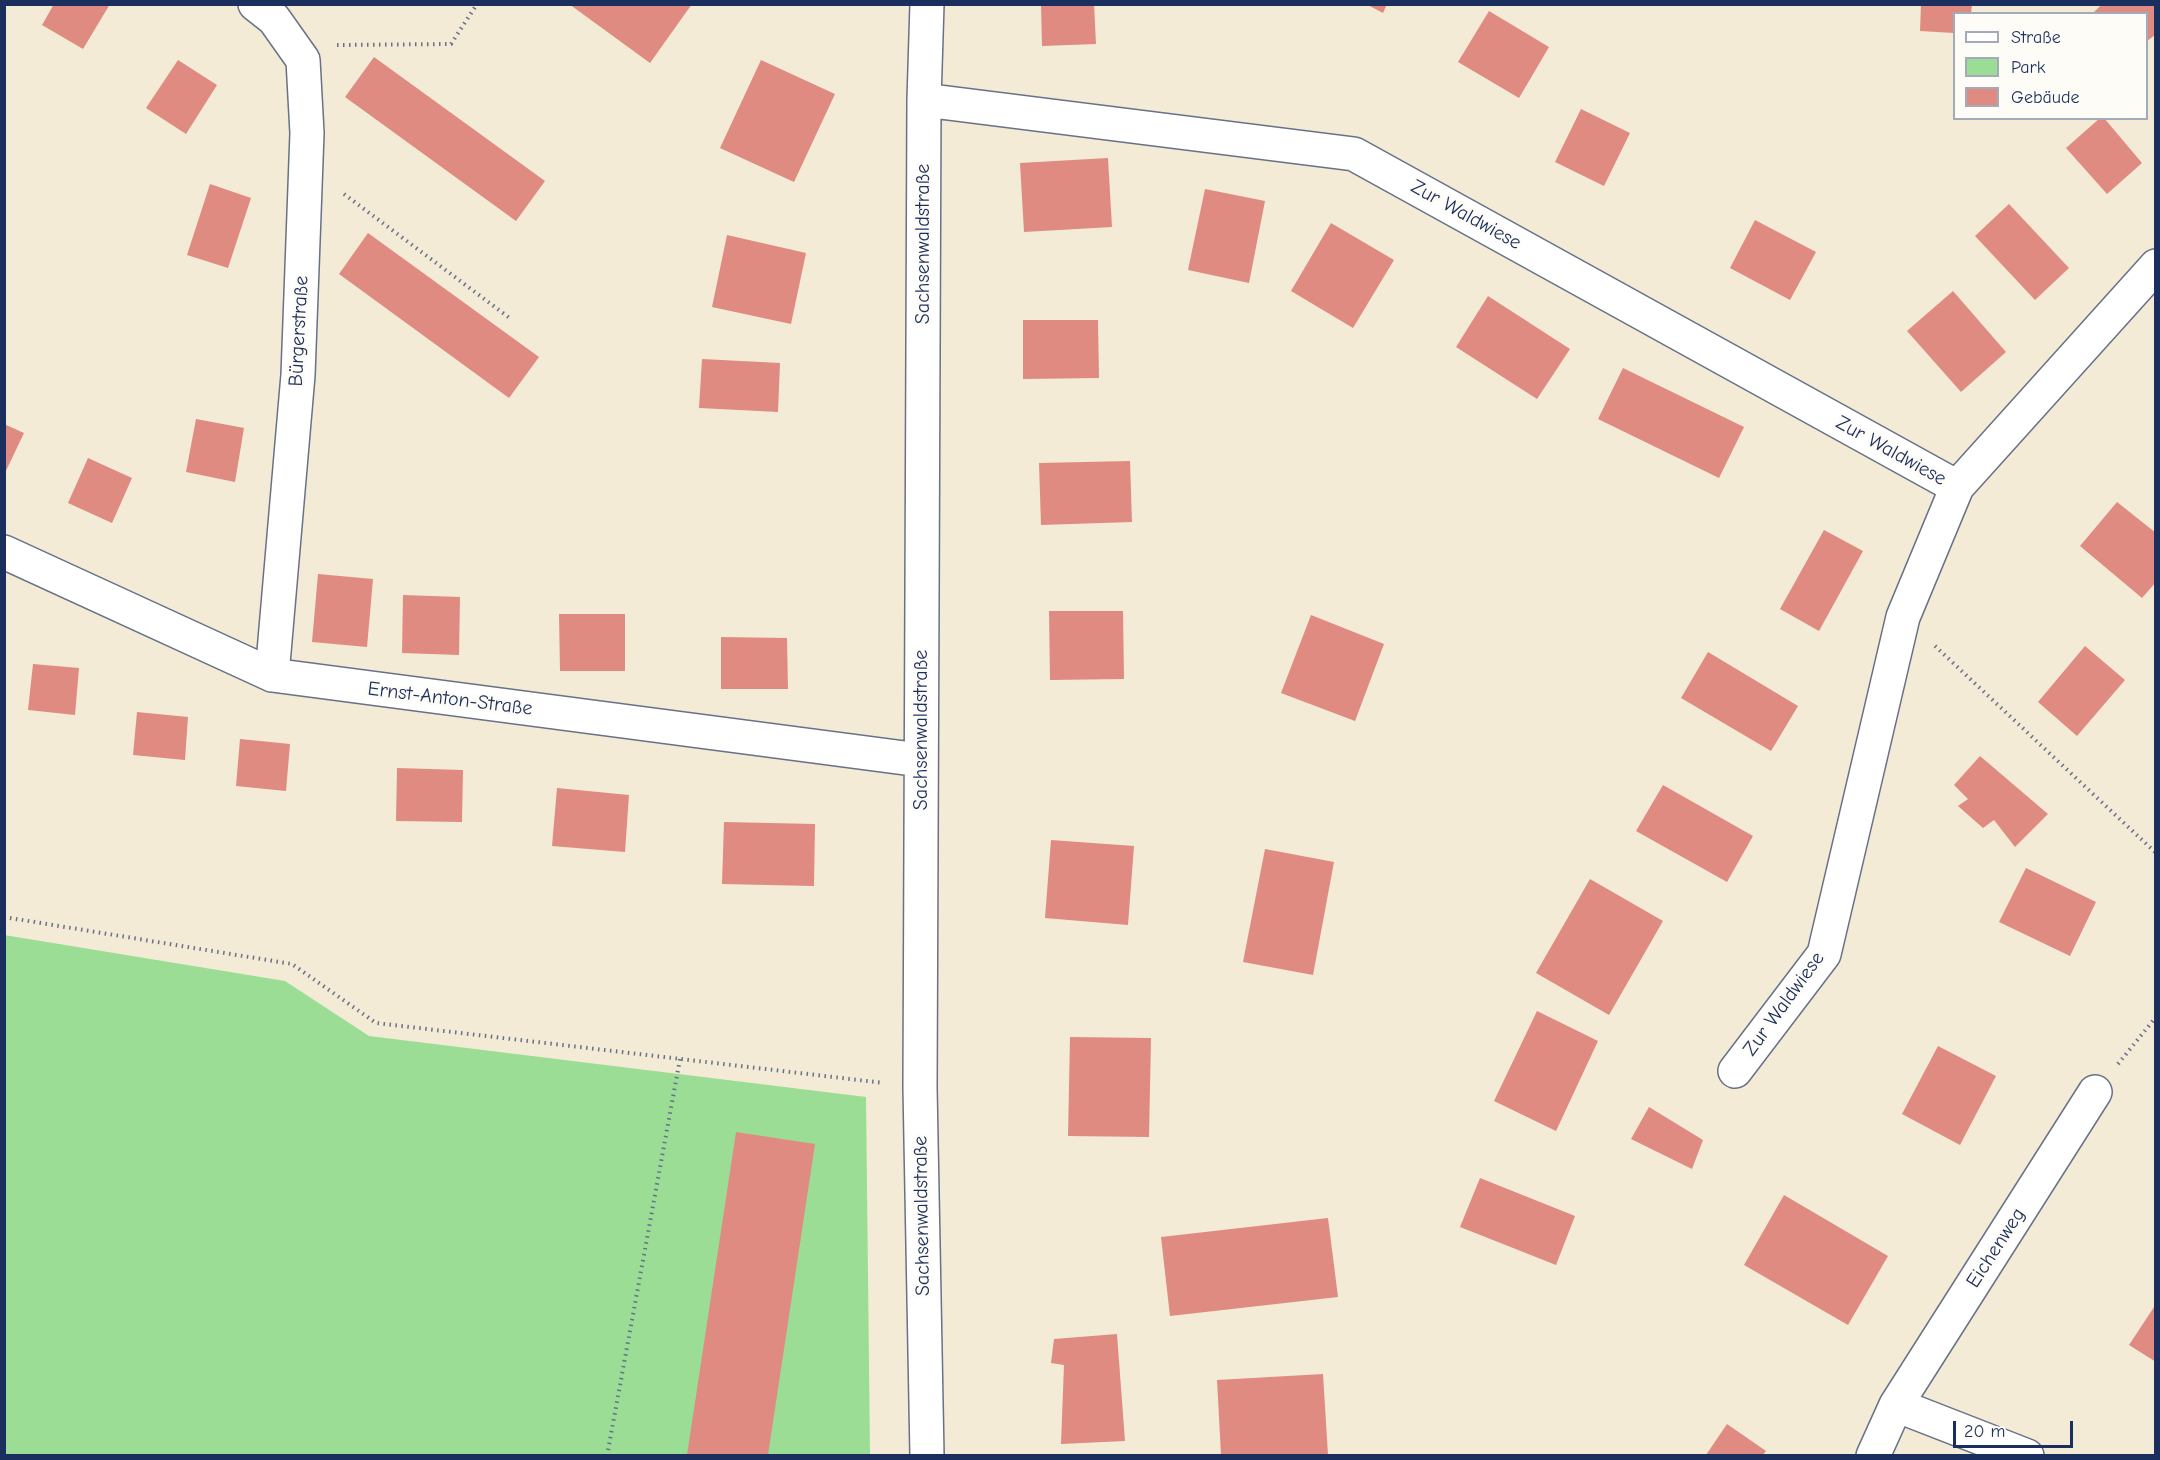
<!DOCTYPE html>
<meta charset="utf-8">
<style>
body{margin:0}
#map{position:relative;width:2160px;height:1460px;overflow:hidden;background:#f3ebd5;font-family:"Comic Neue",sans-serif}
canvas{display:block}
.frame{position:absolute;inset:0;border:6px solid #1b2f5e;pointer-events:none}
.legend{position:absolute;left:1953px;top:12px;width:195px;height:108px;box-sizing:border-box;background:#fdfcf7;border:2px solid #a3aaba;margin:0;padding:8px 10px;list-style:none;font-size:18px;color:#1b2f5e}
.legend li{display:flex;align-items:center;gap:12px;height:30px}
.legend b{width:30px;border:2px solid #a3aaba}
.scale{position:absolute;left:1953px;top:1421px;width:120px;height:27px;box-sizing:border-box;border:3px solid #1b2f5e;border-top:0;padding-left:8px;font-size:18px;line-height:21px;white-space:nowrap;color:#1b2f5e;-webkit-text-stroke:4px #fdfcf7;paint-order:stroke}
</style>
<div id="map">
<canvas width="2160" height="1460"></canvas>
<div class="frame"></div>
<ul class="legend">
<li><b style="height:8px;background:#fff"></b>Straße</li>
<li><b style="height:16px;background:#9bdd94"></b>Park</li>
<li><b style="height:16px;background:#df8b82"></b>Gebäude</li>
</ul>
<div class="scale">20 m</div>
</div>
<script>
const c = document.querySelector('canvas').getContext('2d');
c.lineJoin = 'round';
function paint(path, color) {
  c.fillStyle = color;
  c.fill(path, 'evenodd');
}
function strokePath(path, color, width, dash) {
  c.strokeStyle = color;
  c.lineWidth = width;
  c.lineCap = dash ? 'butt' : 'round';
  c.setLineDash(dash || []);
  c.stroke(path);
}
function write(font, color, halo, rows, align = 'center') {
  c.font = font + ' "Comic Neue",sans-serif';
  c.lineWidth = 6;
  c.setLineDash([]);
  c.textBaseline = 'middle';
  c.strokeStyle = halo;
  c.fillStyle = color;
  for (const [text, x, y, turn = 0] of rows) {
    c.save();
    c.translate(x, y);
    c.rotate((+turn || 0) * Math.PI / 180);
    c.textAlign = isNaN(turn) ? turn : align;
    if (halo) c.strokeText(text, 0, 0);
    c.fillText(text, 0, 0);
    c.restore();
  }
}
paint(new Path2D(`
 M 4,935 L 285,981 L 369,1036 L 866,1097 L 870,1455 L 5,1455 Z`), '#9bdd94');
paint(new Path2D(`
 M 54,4 L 110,4 L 83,49 L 42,25 Z
 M 569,4 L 692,4 L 650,63 Z
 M 1041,4 L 1094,4 L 1096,44 L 1042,46 Z
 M 1366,4 L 1387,4 L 1383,13 Z
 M 1921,4 L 1972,4 L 1971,14 L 1954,14 L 1954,33 L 1920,31 Z
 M 2102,4 L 2156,4 L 2156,34 L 2146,42 L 2146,14 L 2092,14 Z
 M 1489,11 L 1549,47 L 1519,98 L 1458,62 Z
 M 374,57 L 545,181 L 516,221 L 345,97 Z
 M 178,60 L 217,85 L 186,134 L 146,108 Z
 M 761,60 L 835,94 L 794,182 L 720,148 Z
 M 1581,109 L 1630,133 L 1604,186 L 1555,162 Z
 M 2100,118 L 2104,118 L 2142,163 L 2107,194 L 2066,148 Z
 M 1108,158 L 1112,227 L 1024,232 L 1020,163 Z
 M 210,184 L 251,198 L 228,268 L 187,255 Z
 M 1205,189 L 1265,201 L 1249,283 L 1188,270 Z
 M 2009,204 L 2069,268 L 2035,300 L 1975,236 Z
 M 1755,220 L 1816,252 L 1790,300 L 1730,268 Z
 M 1331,223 L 1394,260 L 1353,328 L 1291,291 Z
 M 368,233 L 539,357 L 509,398 L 339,274 Z
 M 727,235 L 806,253 L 791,324 L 712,307 Z
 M 1953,291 L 2006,352 L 1961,392 L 1907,331 Z
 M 1488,296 L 1570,349 L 1537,399 L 1456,347 Z
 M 1023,320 L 1098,320 L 1099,378 L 1023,379 Z
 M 702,359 L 780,363 L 778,412 L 699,408 Z
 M 1623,368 L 1744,427 L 1719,478 L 1598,419 Z
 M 196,419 L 244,428 L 235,482 L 186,472 Z
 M 4,424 L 24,433 L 4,475 Z
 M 88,458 L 132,478 L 112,523 L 68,503 Z
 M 1130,461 L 1132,522 L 1041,525 L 1039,463 Z
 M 2117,502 L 2156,533 L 2156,582 L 2142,598 L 2080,546 Z
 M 1824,530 L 1863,551 L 1819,631 L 1780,609 Z
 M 318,574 L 373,579 L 367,647 L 312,642 Z
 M 403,595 L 460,597 L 459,655 L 402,653 Z
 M 1049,611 L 1123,611 L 1124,679 L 1050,680 Z
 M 559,614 L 625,614 L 625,671 L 560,671 Z
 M 1311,615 L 1384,644 L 1355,721 L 1281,693 Z
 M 721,637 L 787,638 L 788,689 L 721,689 Z
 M 2085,646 L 2125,680 L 2077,736 L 2038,702 Z
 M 1708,652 L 1798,706 L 1771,751 L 1681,698 Z
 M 33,664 L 79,668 L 75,715 L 28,710 Z
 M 137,712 L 188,717 L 185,760 L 133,755 Z
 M 240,739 L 290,744 L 286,791 L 236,786 Z
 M 1980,756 L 2048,814 L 2015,847 L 1994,820 L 1983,828 L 1958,806 L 1968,799 L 1954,785 Z
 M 397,768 L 463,770 L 462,822 L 396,821 Z
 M 1663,785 L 1753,836 L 1727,882 L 1636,831 Z
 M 557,788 L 629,795 L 625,852 L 552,846 Z
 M 724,822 L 815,824 L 814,886 L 722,884 Z
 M 1051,840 L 1134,846 L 1128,925 L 1045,918 Z
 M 1265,849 L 1334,862 L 1313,975 L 1243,962 Z
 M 2026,868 L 2096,902 L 2070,956 L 1999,922 Z
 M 1590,879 L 1663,921 L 1609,1015 L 1536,973 Z
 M 1537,1011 L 1598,1041 L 1556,1131 L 1494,1101 Z
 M 1070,1037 L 1151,1038 L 1149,1137 L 1068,1136 Z
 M 1938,1046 L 1996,1076 L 1960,1145 L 1902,1114 Z
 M 1649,1107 L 1703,1140 L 1692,1169 L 1631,1139 Z
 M 736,1132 L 815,1144 L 768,1455 L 687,1455 Z
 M 1480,1178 L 1575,1216 L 1556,1265 L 1460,1227 Z
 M 1784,1195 L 1888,1256 L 1848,1325 L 1744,1265 Z
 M 1328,1218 L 1338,1297 L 1170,1316 L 1161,1237 Z
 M 2156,1304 L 2156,1362 L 2129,1345 Z
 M 1117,1334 L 1125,1441 L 1061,1444 L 1064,1365 L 1051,1363 L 1054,1339 Z
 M 1323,1374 L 1328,1455 L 1221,1455 L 1217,1380 Z
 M 1727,1424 L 1766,1451 L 1763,1455 L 1706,1455 Z`), '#df8b82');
const street = new Path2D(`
 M 255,4 L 274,19 L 303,60 L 307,133 L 298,375 L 272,675
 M 927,4 L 924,100 L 920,1087 L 927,1456
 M 924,100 L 1354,154 L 1957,487
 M 4,552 L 272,675 L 920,760
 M 1735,1071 L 1824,954 L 1903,617 L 1957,487 L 2156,266
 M 1896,1405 L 2027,1456
 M 1873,1456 L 1896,1405 L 2095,1092`);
strokePath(street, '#677188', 36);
strokePath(new Path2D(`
 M 337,45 L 451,44 L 477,4
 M 344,194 L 511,319
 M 1935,646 L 2156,853
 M 4,917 L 292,964 L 376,1023 L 884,1083
 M 2118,1064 L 2156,1017
 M 607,1456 L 680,1059`), '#677188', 4, [1.5, 4.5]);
strokePath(street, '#fff', 33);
write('20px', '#1b2f5e', '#fdfcf7', [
 ["Zur Waldwiese",1466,215,29],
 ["Sachsenwaldstraße",923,244,-90],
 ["Bürgerstraße",299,331,-87],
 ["Zur Waldwiese",1891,451,29],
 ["Ernst-Anton-Straße",450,699,7],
 ["Sachsenwaldstraße",921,730,-90],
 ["Zur Waldwiese",1784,1004,-54],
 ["Sachsenwaldstraße",922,1216,-91],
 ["Eichenweg",1996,1248,-57]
]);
</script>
